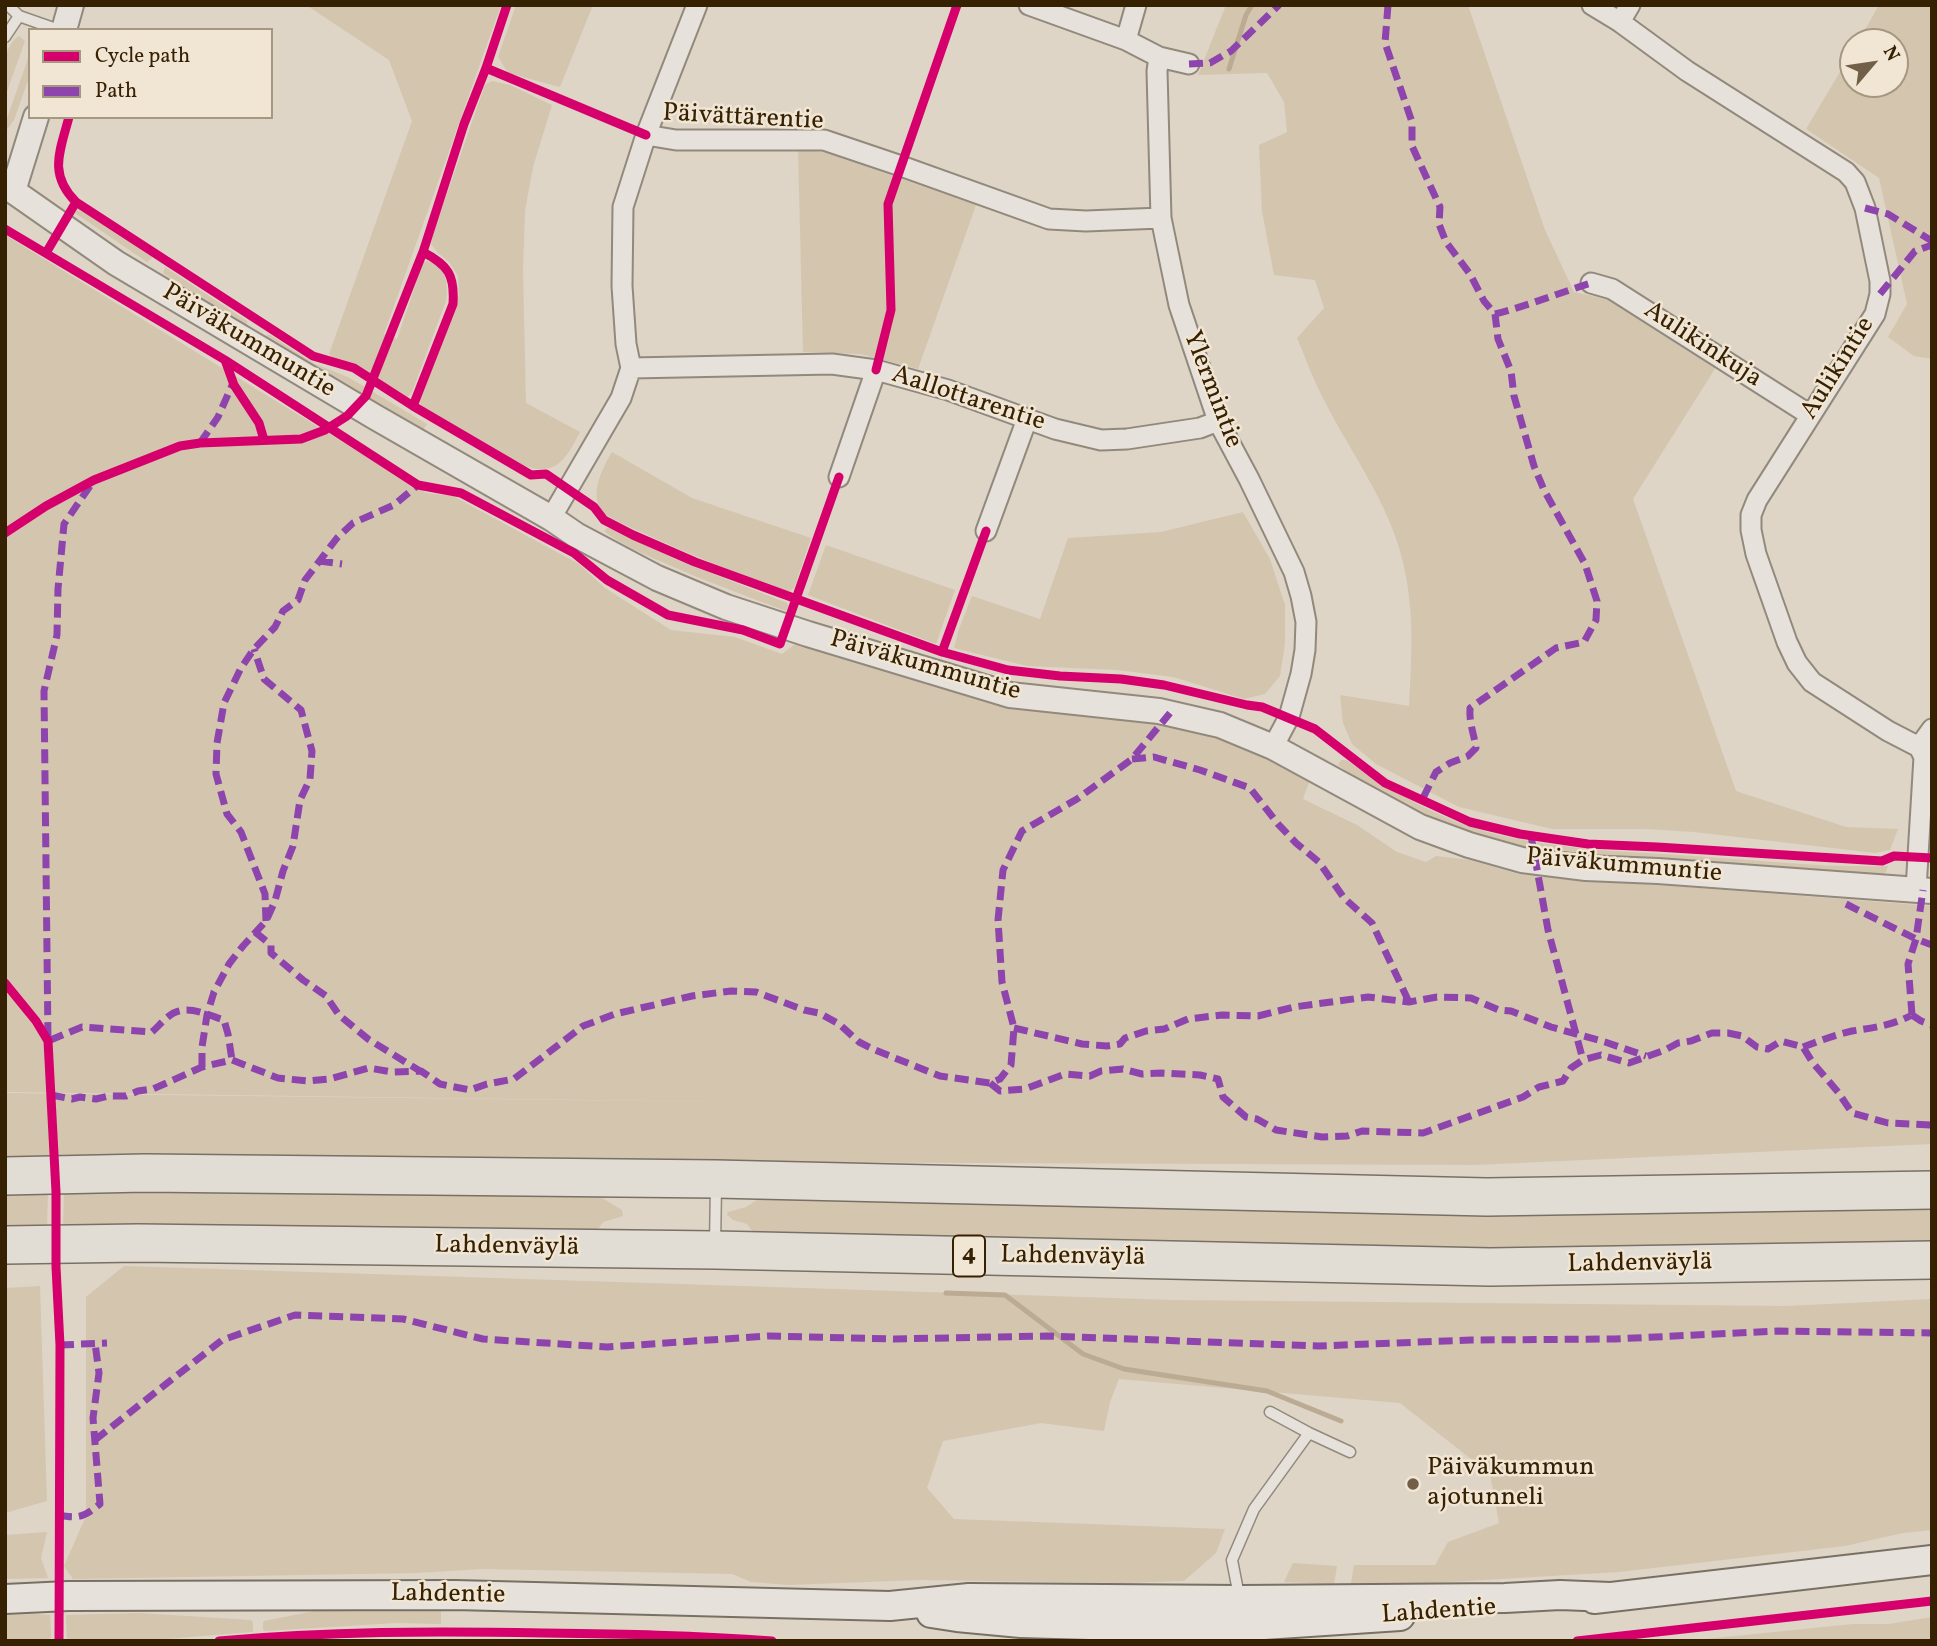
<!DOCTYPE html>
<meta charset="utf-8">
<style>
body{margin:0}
#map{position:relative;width:1937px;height:1646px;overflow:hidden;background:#ded5c6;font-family:Vollkorn,serif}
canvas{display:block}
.frame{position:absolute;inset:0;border:7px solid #362103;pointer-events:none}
.legend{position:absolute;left:28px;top:28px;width:245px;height:91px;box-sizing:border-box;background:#f1e5d3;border:2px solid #a69780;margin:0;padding:9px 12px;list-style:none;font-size:21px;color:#362103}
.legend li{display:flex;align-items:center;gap:14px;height:35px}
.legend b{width:35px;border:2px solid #a69780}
.north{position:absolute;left:1839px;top:28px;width:70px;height:70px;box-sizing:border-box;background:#f1e5d3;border:2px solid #a69780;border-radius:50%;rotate:61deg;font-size:19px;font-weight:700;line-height:28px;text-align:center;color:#362103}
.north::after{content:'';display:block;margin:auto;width:24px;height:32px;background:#716047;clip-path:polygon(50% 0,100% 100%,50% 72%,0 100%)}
</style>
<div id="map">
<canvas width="1937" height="1646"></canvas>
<div class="frame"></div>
<ul class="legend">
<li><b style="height:9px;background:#d6006c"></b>Cycle path</li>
<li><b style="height:9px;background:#8e44ad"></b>Path</li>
</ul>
<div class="north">N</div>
</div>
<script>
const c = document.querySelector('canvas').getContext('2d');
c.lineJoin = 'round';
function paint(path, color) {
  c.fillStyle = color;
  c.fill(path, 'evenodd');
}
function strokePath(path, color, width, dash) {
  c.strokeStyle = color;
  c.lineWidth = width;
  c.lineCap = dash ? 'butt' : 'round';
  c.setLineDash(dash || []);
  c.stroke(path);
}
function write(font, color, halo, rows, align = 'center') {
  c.font = font + ' Vollkorn,serif';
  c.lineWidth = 5;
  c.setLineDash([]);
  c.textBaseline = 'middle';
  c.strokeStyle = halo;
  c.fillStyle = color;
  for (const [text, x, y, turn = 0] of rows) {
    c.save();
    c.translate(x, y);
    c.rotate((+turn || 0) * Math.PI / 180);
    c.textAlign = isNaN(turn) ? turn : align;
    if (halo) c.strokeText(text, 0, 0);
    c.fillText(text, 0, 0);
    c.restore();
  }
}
paint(new Path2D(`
 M 306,5 L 501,5 L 384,334 L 397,339 L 423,263 L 426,261 C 447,263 448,284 446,301 L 412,392 L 408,397 L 403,396 L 360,371 L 339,362 L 329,354 L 412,121 L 389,60 Z
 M 516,5 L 593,5 L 560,87 L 508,73 L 498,57 Z
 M 1226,5 L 1468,5 L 1545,230 L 1574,292 L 1637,306 L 1716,367 L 1633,499 L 1736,791 L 1846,827 L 1898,829 L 1890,850 L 1875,853 L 1694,832 L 1646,829 L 1552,829 L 1459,807 L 1376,764 L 1352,744 L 1343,723 L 1340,695 L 1409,706 C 1412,652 1415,604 1400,551 C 1385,498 1350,451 1325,402 C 1314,382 1306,359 1297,338 L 1324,308 L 1315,280 L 1274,275 L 1262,211 L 1259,145 L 1287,132 L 1284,102 L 1267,73 L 1198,75 Z
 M 1879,5 L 1932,5 L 1932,359 L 1914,356 L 1888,337 L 1907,304 L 1879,178 L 1806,129 L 1853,50 L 1853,84 L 1895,84 L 1895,42 L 1858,42 Z
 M 19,36 L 25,41 L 5,97 C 5,76 0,49 19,36 Z
 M 30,53 L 30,75 L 14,120 L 5,132 L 5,124 Z
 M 492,81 L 510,85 L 552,105 L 533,167 L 525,211 L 523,270 L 526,403 L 580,432 C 572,447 563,468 544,469 C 523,471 503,452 485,443 C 461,431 441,422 420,404 L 419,399 L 459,296 L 458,276 L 449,262 L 438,253 L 431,244 L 435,228 L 485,85 Z
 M 798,150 L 824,152 L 976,205 L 918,369 L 860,354 L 803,352 Z
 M 77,210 L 82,211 L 151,255 L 152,258 L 147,262 L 75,213 Z
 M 5,235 L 426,493 L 453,496 L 579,564 L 605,588 L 671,630 L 735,637 L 782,654 L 808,634 L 1010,695 L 1159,711 L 1314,769 L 1303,799 L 1357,825 L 1397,852 L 1426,862 L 1436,856 L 1470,860 L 1518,874 L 1932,906 L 1932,1144 L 1475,1165 L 5,1159 L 5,1093 L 805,1103 L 5,1092 Z
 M 165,267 L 247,321 L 247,329 L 163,273 Z
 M 267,335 L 270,335 L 315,364 L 348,377 L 427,424 L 422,432 L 265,341 L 265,337 Z
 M 612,452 L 692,498 L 811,538 L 794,588 L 790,591 L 785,591 C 736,573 688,554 641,532 C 632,528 610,519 603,512 C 588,495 603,467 612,452 Z
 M 1243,512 L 1270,559 L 1285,605 L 1285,644 L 1280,676 L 1265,694 L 1244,699 L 1173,677 L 1117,670 L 1027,666 L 954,648 L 959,629 L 972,596 L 1040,619 L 1068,538 L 1161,532 Z
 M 607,528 L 610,528 L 675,559 L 787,603 L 788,606 L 786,611 C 744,595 702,580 662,562 C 642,553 621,545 604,531 Z
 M 826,545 L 955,590 L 936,644 L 808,595 Z
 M 1341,760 L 1346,760 C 1382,785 1417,806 1457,822 C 1532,851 1629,851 1708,857 C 1768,861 1829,868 1888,866 L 1886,872 L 1880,875 C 1811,873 1742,867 1673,862 C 1606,858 1539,855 1474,836 C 1425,822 1379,794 1338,765 Z
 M 156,1190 L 594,1193 L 622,1210 L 623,1216 L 603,1222 L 597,1231 L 63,1230 L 64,1192 Z
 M 5,1191 L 48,1192 L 47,1229 L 5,1230 Z
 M 763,1196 L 1932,1204 L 1932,1243 L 1469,1249 L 1303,1244 L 756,1236 L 747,1224 L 733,1220 L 727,1215 L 728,1212 L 746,1207 Z
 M 124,1266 L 1174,1300 L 1785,1306 L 1932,1299 L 1932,1530 L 1903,1533 L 1845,1546 L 1619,1572 L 1350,1588 L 1354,1565 L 1435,1565 L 1448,1542 L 1499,1523 L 1490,1474 L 1400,1403 L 1119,1379 L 1110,1402 L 1104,1431 L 1041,1423 L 943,1441 L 927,1488 L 954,1519 L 1225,1529 L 1216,1553 L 1184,1581 L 1124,1583 L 920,1580 L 788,1585 L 751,1582 L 732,1574 L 482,1569 L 417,1573 L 73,1579 L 64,1566 L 86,1516 L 86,1297 Z
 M 40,1286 L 47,1501 L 5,1513 L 5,1288 Z
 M 47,1532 L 41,1558 L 48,1578 L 5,1579 L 5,1535 Z
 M 1293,1563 L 1337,1566 L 1334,1584 L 1284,1582 Z
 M 320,1610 L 441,1611 L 441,1624 L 397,1623 L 266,1631 L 263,1630 L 263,1623 L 264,1621 Z
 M 139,1613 L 251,1620 L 253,1622 L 253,1632 L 140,1641 L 67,1641 L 66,1615 Z
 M 36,1614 L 50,1615 L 51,1637 L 47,1641 L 5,1641 L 5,1615 Z
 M 1932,1617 L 1932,1641 L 1686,1641 L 1853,1624 L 1888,1624 Z`), '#d4c5af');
strokePath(new Path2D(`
 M 1229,69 L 1246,15 L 1252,5
 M 946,1293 L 1005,1295 L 1083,1354 L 1124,1369 L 1267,1391 L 1341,1421`), '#bbab93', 5);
const service = new Path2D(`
 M 8,5 L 19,16 L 59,30
 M 5,37 L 19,16
 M 715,1245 L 716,1186
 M 1270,1412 L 1309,1433
 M 1239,1596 L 1232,1560 L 1254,1509 L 1309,1433 L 1350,1452`);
const minor = new Path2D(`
 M 1029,5 L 1126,40 L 1159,57 L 1189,64
 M 1592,5 L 1620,22 L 1687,71 L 1846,172 L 1855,182 L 1865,208 L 1880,281 L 1880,294 L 1875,314 L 1757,500 L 1751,515 L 1751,530 L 1756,554 L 1787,642 L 1797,663 L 1812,682 L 1888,731 L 1919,747
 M 1620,22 L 1630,5
 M 1126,40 L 1136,5
 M 1159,57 L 1157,71 L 1161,218 L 1179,305 L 1218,421 L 1249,479 L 1294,572 L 1301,596 L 1306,622 L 1305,650 L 1301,674 L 1289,717 L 1273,747
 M 646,135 L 676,140 L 824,140 L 901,166 L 1049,219 L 1086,221 L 1161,218
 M 1591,283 L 1612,289 L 1810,415
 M 631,368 L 832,364 L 876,370 L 948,390 L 1055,429 L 1101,440 L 1127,439 L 1200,428 L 1218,421
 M 839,477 L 876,370
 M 551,518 L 621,398 L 631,368 L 626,344 L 622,286 L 623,207 L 646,135 L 697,5
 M 986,531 L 1027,419
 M 1916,889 L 1924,757 L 1919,747 L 1932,729`);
const tertiary = new Path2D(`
 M 64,30 L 71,5
 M 36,117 L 13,191 L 116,263 L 375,417 L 551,518 L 576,535 L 657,578 L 726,607 L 808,634 L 1010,695 L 1159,711 L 1220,725 L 1273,747 L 1420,827 L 1469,845 L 1522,860 L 1586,868 L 1658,871 L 1932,891`);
const secondary = new Path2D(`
 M 5,1599 L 68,1596 L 455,1595 L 890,1606 L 969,1598 L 1240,1600 L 1505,1598 L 1560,1595 L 1610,1597
 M 1594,1599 L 1932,1560
 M 931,1613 L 957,1617 L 1021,1623 L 1123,1626 L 1249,1626 L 1400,1616`);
const motorway = new Path2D(`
 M 5,1176 L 145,1173 L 716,1179 L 1487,1197 L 1932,1190
 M 5,1245 L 138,1243 L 715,1250 L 1490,1267 L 1932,1260`);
strokePath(service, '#92897d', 13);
strokePath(minor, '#92897d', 23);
strokePath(tertiary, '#92897d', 28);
strokePath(secondary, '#787064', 32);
strokePath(motorway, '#787064', 40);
strokePath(service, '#e6e1da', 10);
strokePath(minor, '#e6e1da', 19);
strokePath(tertiary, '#e6e1da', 24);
strokePath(secondary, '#e6e1da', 28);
strokePath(motorway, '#e1dcd4', 37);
strokePath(new Path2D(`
 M 1388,5 L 1385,43 L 1412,122 L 1412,146 L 1440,207 L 1439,224 L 1446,242 L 1470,274 L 1484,301 L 1495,314 L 1498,339 L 1511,371 L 1514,396 L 1534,466 L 1544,490 L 1585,564 L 1597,601 L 1596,620 L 1584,642 L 1556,648 L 1470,708 C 1469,723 1474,734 1476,748 L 1468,756 L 1450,763 L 1436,772 L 1422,800
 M 1189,64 L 1210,63 L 1231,51 L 1279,5
 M 1865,208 L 1888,214 L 1932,241
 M 1880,294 L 1915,251 L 1932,245
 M 1495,314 C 1527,306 1559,293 1591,283
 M 200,443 L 218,417 L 233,383
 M 90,486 L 64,524 L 58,589 L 57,635 L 44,691 L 48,1041 L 82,1027 L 152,1032 C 160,1025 169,1013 179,1011 C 193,1007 211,1016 224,1020 L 228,1034 L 232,1060
 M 319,561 L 342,564
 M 1132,759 L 1154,757 L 1200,770 L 1250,788 L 1278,824 L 1296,843 L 1319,862 L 1344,898 L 1372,923 L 1409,1002
 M 1531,836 L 1548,930 L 1583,1060
 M 1846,904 L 1916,939 L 1932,945
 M 266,921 L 265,894 L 241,832 L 227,814 L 216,774 L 217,743 L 224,703 L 241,668 L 254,649 L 275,627 L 283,611 L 298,600 L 305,580 L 337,538 L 353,523 L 394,505 L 418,485
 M 255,932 L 271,945 L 271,953 L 303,980 L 326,996 L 339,1015 L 368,1039 L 420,1071
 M 1912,1015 L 1908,964 L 1916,939 L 1923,890
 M 1912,1015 L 1921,1021 L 1932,1025
 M 1014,1028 L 1082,1044 L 1107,1046 L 1120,1044 L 1125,1038 L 1146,1031 L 1164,1029 L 1188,1019 L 1222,1015 L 1258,1016 L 1294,1007 L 1368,997 L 1409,1002 L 1437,997 L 1471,998 L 1499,1010 L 1511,1011 L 1551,1027 L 1605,1042 L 1646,1056
 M 1803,1047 C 1819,1041 1835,1035 1852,1031 C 1873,1028 1893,1025 1912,1015
 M 202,1067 L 202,1047 L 207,1015 L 214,992 L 229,964 L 243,946 L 266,921 L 275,901 L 283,871 L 293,846 L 300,800 L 310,779 L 312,751 L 301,710 L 264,679 L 254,649
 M 990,1083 L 1000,1091 L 1025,1089 L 1065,1074 L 1090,1076 L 1101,1071 L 1123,1069 L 1142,1074 L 1161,1073 L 1200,1075 L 1218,1079 L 1223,1097 L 1246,1117 L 1257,1119 L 1276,1130 L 1322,1137 L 1347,1136 L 1362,1131 L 1423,1133 L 1523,1097 L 1539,1087 L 1563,1081 L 1571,1068 L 1583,1060 L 1601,1055 L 1629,1063 L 1665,1050 L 1678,1043 L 1691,1041 L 1712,1033 L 1728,1033 L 1742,1036 L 1757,1047 L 1768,1049 L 1781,1041 L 1803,1047 L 1813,1063 L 1838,1092 L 1852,1113 L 1888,1123 L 1932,1125
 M 51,1095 L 72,1099 L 80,1097 L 96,1099 L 109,1096 L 126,1096 L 138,1091 L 153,1089 L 202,1067 L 232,1060 L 278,1078 L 308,1081 L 329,1079 L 369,1068 L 392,1072 L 421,1071 L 440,1084 L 470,1090 L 487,1084 L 514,1079 L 583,1026 L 615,1014 L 692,996 L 731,991 L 756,992 L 804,1010 L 819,1013 L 839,1024 L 859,1042 L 875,1050 L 940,1076 L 990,1083 L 1000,1079 L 1011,1065 L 1014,1028 L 1002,982 L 998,920 L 1003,870 L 1022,831 L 1077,799 L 1132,759 L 1170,713
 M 60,1345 L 107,1343
 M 95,1440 L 222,1340 L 295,1315 L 403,1319 L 483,1339 L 607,1347 L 768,1336 L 894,1339 L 1047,1336 L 1319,1346 L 1471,1340 L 1614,1339 L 1778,1331 L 1932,1333
 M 58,1515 C 79,1519 84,1517 100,1504 L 93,1418 L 99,1373 L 95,1343`), '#8e44ad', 7, [14, 7]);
strokePath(new Path2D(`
 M 486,68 L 646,135
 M 76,202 L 313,356 L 354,368 L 413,406 L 531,475 L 546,474 L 594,507 L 604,520 L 633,535 L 695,562 L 942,652 L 1008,670 L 1060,676 L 1121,679 L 1164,685 L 1247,705 L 1262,707 L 1315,729 L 1385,783 L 1470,822 L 1520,834 L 1588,844 L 1657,847 L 1882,861 L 1894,856 L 1932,858
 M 5,229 L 225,360 L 418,485 L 461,493 L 574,553 L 607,580 L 668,615 L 743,630 L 780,644 L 839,477
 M 46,253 L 76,202 C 48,174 60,151 69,117
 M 225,360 L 234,385 L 259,423 L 264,440
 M 876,370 L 891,310 L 888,204 L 957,5
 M 413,406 L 453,304 C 455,275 448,265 423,252
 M 5,533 L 46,506 L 94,480 L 180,446 L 200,443 L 301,439 L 325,430 L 347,416 L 366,396 L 423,252 L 464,124 L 486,68 L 507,5
 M 942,652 L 986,531
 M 5,983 L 36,1021 L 48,1041 L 56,1192 L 56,1267 L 60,1345 L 59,1641
 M 219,1641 C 328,1631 435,1631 543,1633 C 620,1634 696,1635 772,1641
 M 1577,1641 L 1932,1601`), '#d6006c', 9);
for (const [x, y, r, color] of [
 [1413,1484,7,"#716047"]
]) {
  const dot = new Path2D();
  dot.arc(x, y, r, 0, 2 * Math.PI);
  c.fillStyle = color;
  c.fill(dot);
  strokePath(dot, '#f1e5d3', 2.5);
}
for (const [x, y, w] of [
 [969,1256,32]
]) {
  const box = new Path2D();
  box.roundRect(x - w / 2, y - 20.5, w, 41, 5);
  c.fillStyle = '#f1e5d3';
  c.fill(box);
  strokePath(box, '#362103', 2);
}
write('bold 24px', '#362103', null, [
 ["4",969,1256]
]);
write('26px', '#362103', '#f1e5d3', [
 ["Päivättärentie",743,119,3],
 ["Päiväkummuntie",248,342,31],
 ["Aulikinkuja",1702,346,33],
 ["Aulikintie",1839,369,-58],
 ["Ylermintie",1211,390,69],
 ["Aallottarentie",968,400,18],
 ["Päiväkummuntie",925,667,16],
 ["Päiväkummuntie",1624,867,5],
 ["Lahdenväylä",507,1248,1],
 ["Lahdenväylä",1073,1258,1],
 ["Lahdenväylä",1640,1265,-1],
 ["Lahdentie",448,1596,1],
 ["Lahdentie",1439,1613,-4]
]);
write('26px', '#362103', '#f1e5d3', [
 ["Päiväkummun",1427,1469],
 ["ajotunneli",1427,1499]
], 'left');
</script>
